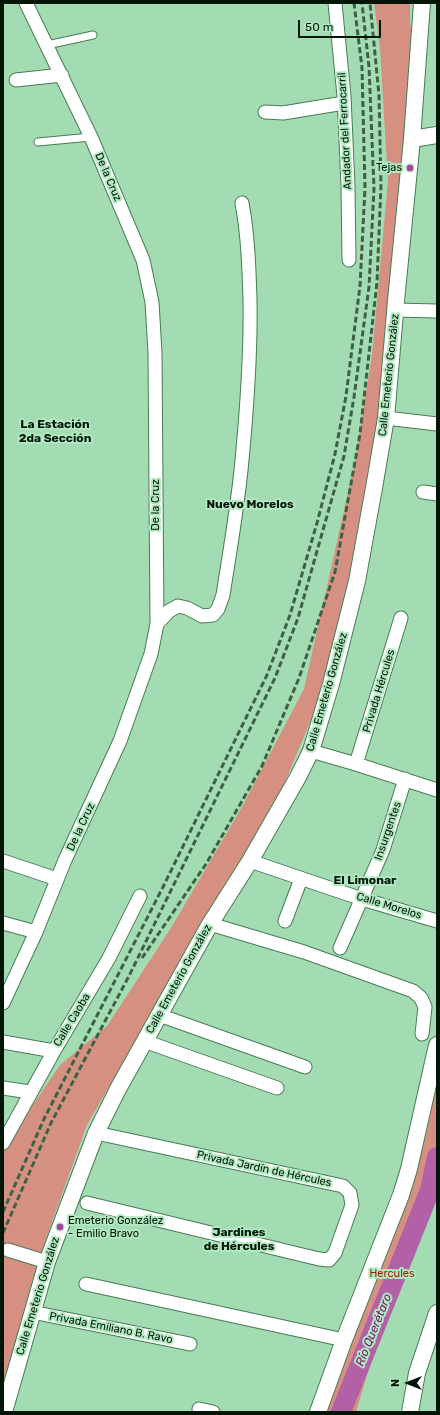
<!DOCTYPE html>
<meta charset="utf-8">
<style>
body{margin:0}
#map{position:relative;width:440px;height:1415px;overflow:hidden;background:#a3dbb2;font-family:Rubik,sans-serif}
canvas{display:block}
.frame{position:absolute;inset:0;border:4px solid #021507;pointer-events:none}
.north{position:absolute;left:388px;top:1363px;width:40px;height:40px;-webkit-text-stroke:3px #b0e8bf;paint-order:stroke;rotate:270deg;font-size:11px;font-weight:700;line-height:16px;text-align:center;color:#021507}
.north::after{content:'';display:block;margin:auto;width:14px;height:18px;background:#021507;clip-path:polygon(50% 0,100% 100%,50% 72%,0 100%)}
.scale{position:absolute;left:298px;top:20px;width:83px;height:18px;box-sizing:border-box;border:2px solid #021507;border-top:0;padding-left:5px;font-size:12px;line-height:14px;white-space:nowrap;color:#021507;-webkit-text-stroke:3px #b0e8bf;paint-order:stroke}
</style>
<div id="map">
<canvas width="440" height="1415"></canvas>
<div class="frame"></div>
<div class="north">N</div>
<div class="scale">50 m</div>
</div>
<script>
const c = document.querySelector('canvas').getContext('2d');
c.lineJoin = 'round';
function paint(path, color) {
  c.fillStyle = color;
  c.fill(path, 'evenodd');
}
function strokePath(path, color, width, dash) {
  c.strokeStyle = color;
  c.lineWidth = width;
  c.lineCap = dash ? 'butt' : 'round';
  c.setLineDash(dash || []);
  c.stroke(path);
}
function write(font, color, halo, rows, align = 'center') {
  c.font = font + ' Rubik,sans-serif';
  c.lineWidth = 4;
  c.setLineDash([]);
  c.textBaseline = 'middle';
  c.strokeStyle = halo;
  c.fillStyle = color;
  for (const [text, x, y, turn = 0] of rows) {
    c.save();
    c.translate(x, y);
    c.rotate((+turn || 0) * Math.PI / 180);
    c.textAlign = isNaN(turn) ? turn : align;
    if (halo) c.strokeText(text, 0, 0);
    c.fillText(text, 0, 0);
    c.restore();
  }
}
paint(new Path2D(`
 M 374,3 L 410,3 L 410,23 L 414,40 L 408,83 L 408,127 L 390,334 L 368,496 L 350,585 L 320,698 L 280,794 L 167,986 L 87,1125 L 44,1244 L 3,1396 L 3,1149 L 60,1065 L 107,1026 L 171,928 L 242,807 L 304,689 L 355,461 L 372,355 L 388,181 L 380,48 Z
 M 437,1070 L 437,1189 L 403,1285 L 373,1355 L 356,1412 L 324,1412 Z`), '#d59081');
strokePath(new Path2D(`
 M 341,1412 L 430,1190 L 437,1157`), '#b261a7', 20);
const service = new Path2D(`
 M 47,45 L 93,35
 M 38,142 L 91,137`);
const minor = new Path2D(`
 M 335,3 L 344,96 L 348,186 L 349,260
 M 16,80 L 62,75
 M 265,112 L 283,113 L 344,103
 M 395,310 L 437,311
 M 386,418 L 437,424
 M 423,492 L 437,494
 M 157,624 L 169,611 L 178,606 L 187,608 L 202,616 L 213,615 L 218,609 L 223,595 C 230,550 238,505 242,460 C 247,407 251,353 250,300 C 249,268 248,235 242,203
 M 311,751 L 356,764 L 437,790
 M 356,764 L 401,618
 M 3,861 L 57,879
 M 250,861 L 362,899 L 437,921
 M 285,921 L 301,879
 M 3,923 L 36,932
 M 210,924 L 304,952 L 413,991 L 421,998 L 425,1007 L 422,1034
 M 340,948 L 383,850 L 405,779
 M 3,1003 L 36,932 L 65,860 L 120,741 L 151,654 L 157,624 L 155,353 L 152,302 L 143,260 L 91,137 L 26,3
 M 159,1015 L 305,1067
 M 144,1041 L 277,1088
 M 3,1042 L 54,1051
 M 3,1088 L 30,1092
 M 3,1143 L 54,1051 L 109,958 L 140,896
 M 87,1203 L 319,1259 L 329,1260 L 335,1253 L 352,1205 L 350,1193 L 343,1186 L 96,1133
 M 8,1250 L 47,1262
 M 86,1284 L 344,1340
 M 32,1312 L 190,1344
 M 199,1409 L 213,1412`);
const tertiary = new Path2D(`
 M 412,139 L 437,135
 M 4,1412 L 47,1262 L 96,1133 L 118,1089 L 210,924 L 250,861 L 298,777 L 311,751 L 331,684 L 357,581 L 374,488 L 386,418 L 396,301 L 412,139 L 422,3
 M 318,1412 L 344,1340 L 401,1195 L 409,1169 L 437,1045
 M 410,1412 L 417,1373 L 437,1313`);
strokePath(service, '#477c57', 9);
strokePath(minor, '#477c57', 15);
strokePath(tertiary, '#477c57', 18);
strokePath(service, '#fff', 7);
strokePath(minor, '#fff', 13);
strokePath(tertiary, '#fff', 16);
strokePath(new Path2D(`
 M 142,958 L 206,864 L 262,766 L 299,678 L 335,572 L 360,434 L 377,282 L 381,185 L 379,95 L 370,3
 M 3,1212 L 44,1119 L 163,887 L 267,675 L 290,615 L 317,523 L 335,454 L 346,396 L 360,286 L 365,188 L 362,68 L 354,3
 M 3,1233 L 51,1123 L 129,976 L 275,678 L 298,618 L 344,456 L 354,397 L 369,287 L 374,188 L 369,67 L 362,3`), '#3f5f47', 3, [6, 3]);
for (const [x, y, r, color] of [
 [410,168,4,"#ab3f9f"],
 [60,1227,4,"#ab3f9f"]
]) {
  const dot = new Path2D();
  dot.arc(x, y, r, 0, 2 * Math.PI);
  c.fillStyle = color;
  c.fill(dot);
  strokePath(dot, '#b0e8bf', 1.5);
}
write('11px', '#021507', '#b0e8bf', [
 ["Andador del Ferrocarril",345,131,-93],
 ["De la Cruz",108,177,67],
 ["Calle Emeterio González",389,375,-84],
 ["De la Cruz",156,505,-90],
 ["Privada Hércules",379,691,-73],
 ["Calle Emeterio González",327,692,-74],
 ["De la Cruz",81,827,-65],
 ["Insurgentes",388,831,-71],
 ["Calle Morelos",389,906,17],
 ["Calle Emeterio González",179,979,-61],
 ["Calle Caoba",72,1020,-59],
 ["Privada Jardín de Hércules",264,1169,12],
 ["Calle Emeterio González",38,1296,-73],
 ["Privada Emiliano B. Ravo",111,1328,11]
]);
write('11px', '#021507', '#b0e8bf', [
 ["Tejas",402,168],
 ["Emeterio González",68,1221,"left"],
 ["- Emilio Bravo",68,1234,"left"]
], 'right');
write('11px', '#9d1c01', '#b0e8bf', [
 ["Hercules",392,1274]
]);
write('bold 12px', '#021507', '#b0e8bf', [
 ["La Estación",55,425],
 ["2da Sección",55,439],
 ["Nuevo Morelos",250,505],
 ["El Limonar",365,881],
 ["Jardines",239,1233],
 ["de Hércules",239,1247]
]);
write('italic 12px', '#79136f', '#b0e8bf', [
 ["Río Querétaro",374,1330,-68]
]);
</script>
